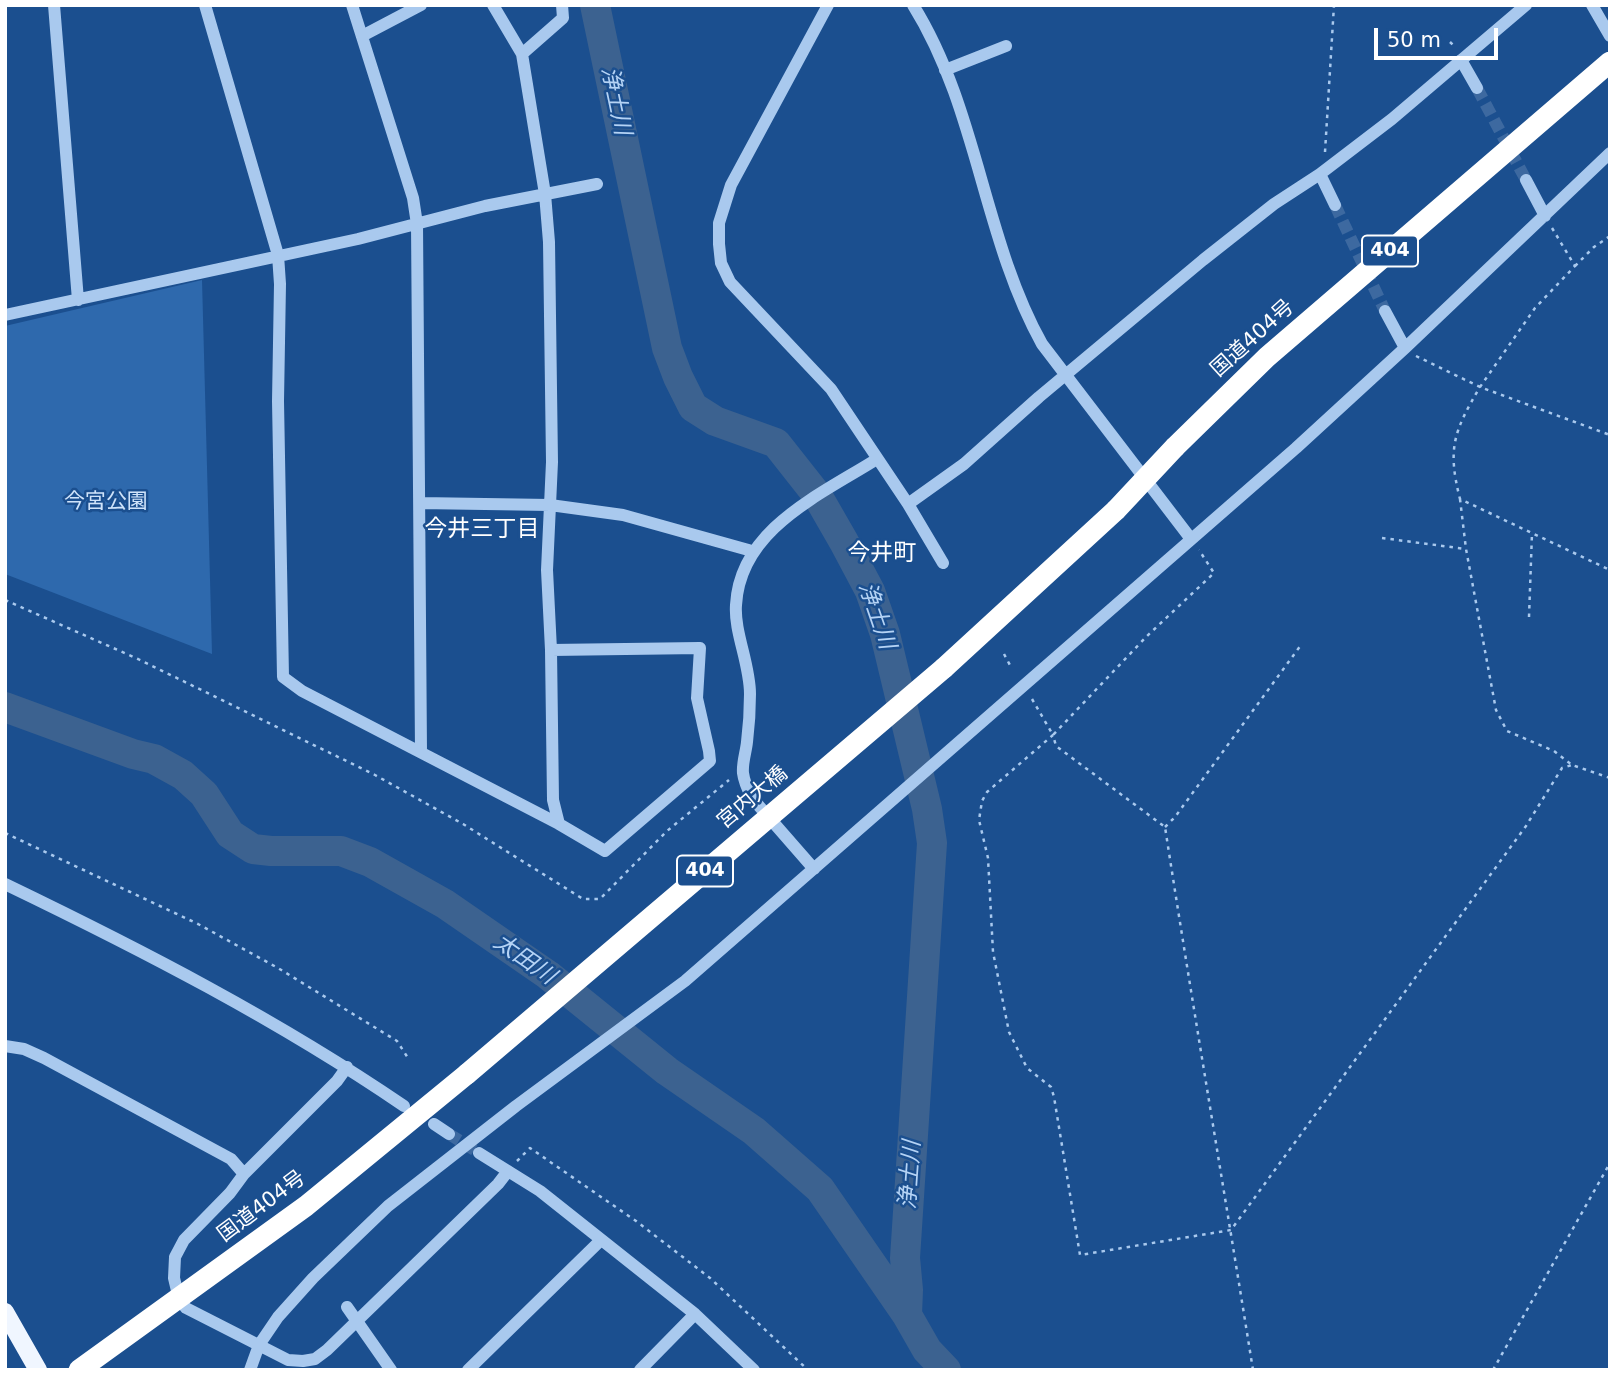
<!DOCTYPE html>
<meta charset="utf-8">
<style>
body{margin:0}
#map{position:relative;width:1615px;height:1375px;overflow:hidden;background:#1b4f8f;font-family:"DejaVu Sans",sans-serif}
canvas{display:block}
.frame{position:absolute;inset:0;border:7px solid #fff;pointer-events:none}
.scale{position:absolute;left:1374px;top:28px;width:124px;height:32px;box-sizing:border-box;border:4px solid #fff;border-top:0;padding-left:9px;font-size:21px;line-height:24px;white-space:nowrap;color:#fff;-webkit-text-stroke:5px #1b4f8f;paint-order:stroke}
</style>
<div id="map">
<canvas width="1615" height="1375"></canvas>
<div class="frame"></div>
<div class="scale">50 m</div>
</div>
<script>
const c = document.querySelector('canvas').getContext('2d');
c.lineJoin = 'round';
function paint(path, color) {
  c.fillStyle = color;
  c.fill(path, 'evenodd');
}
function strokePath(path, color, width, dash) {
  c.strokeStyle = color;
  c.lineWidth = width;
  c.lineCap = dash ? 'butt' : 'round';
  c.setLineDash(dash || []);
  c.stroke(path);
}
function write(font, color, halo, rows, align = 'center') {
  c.font = font + ' "DejaVu Sans","Noto Sans JP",sans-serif';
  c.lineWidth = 5;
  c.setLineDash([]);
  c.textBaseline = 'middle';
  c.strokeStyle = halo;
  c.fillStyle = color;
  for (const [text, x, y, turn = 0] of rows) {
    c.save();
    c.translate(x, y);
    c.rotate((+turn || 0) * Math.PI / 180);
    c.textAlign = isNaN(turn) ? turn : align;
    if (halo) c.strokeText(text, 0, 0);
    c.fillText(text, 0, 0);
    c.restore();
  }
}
paint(new Path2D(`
 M 202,280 L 212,654 L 5,574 L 5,326 Z`), '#2e69ad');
strokePath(new Path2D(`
 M 595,5 L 667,348 L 678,377 L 693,407 L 715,421 L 776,443 L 817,495 L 844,542 L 870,591 L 885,634 L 927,809 L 932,843 L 905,1258 L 908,1290 L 907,1315
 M 5,707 L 133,754 L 154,759 L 183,775 L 204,794 L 230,834 L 253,849 L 271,851 L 341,851 L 370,862 L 445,904 L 548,975 L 667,1071 L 754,1131 L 820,1189 L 907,1315 L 927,1350 L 946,1370`), '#3c6290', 30);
strokePath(new Path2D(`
 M 1477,88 L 1526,180
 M 1335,205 L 1385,311
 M 449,1134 L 479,1153`), '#3d69a0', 12, [12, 6]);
strokePath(new Path2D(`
 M 1450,42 L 1455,47
 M 1325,152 L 1334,5
 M 1552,228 L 1575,266 L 1535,308 L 1480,387 L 1610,435
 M 1575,266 L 1594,247 L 1610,236
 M 1416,356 L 1480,387 C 1454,431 1447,448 1460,499 L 1610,570
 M 1460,499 L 1466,549 L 1496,710 L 1507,731 L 1554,751 L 1572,765 L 1610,778
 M 1382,538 L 1466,549
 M 5,600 L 138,659 L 375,775 L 463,824 L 583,899 L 600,899 L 667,831 L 729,780
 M 1529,617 L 1532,533
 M 1004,654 L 1011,667
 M 1032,699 L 1053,735 L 1147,636 L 1214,573 L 1199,550
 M 1165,827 L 1175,817 L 1301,645
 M 5,833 L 198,924 L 278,968 L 397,1041 L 408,1058
 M 517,1161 L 530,1148 L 636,1221 L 710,1278 L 808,1370
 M 1253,1370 C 1224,1189 1193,1008 1165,827 L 1056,746 L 1053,735 L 987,792 L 982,801 L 979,820 L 988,858 L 993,952 L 1009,1032 L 1027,1068 L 1051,1087 L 1054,1097 L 1080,1255 L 1231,1230 L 1526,826 L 1562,768 L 1572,765
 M 1493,1370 L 1610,1163`), '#a9c9ee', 2.5, [3.5, 5]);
strokePath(new Path2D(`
 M 54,5 L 78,300
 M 205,5 L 278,255 L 280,284 L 278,401 L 283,677 L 302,691 L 559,824 L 605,851 L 710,761 L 709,751 L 697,698 L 700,648 L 551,650
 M 352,5 L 413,198 L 417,224 L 421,752
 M 493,5 L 522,54 L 545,194 L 549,242 L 552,462 L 547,570 L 551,650 L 553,800 L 559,824
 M 828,5 L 731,185 L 719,223 L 719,244 L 721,263 L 730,282 L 831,389 L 908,504 L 943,563
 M 913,5 C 978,109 983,238 1042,344 L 1191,539
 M 1592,5 L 1610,36
 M 362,36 L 421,5
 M 522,54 L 563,18 L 562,5
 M 1461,60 L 1477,88
 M 945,70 L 1006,46
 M 1320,174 L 1335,205
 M 1526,180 L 1545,216
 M 1385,311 L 1405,348
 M 5,315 L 358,239 L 485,206 L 597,184
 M 420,503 L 550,505 L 623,515 L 752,551
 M 908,504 L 964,464 L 1039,397 L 1203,260 L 1274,204 L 1320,174 L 1392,119 L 1526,5
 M 814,869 L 752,798 C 748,790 744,782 743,773 C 742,763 746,752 747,742 C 749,726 750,710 750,694 C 750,664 734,632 736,605 C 740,529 820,495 877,459
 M 5,884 C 142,950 278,1020 404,1106
 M 5,1046 L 24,1049 L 44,1058 L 231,1159 L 244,1174
 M 347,1067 L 337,1081 L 244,1174 L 230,1193 L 184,1240 L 175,1257 L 174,1278 L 179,1299 L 186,1308 L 288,1360 L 303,1361 L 315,1359 L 327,1350 L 498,1184 L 508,1171
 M 434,1124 L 449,1134
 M 479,1153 L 540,1191 L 695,1314 L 754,1370
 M 347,1307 L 391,1370
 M 250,1370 L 259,1345 L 278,1317 L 313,1278 L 388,1206 L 516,1106 L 685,981 L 1296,448 L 1405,348 L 1610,153
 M 468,1370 L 601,1240
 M 640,1370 L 695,1314`), '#a9c9ee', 12);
strokePath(new Path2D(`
 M 5,1312 L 38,1370`), '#f0f6ff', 18);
strokePath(new Path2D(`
 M 1175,447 L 1267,357 L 1610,62
 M 944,668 L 1116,510
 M 79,1370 L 306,1206 L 467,1074`), '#fff', 21);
strokePath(new Path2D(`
 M 1116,510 L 1175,447
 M 467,1074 L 944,668`), '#fff', 21);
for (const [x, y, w] of [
 [1390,251,56],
 [705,871,56]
]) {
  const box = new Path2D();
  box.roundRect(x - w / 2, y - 15.5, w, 31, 5);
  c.fillStyle = '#1b4f8f';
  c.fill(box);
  strokePath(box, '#fff', 2);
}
write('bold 19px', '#fff', null, [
 ["404",1390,251],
 ["404",705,871]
]);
write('21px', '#fff', '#1b4f8f', [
 ["国道404号",1253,339,-42],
 ["宮内大橋",753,798,-40],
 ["国道404号",262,1207,-37]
]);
write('21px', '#cfe3fa', '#1b4f8f', [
 ["今宮公園",106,503]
]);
write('italic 23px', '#b5d3f5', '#1b4f8f', [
 ["浄土川",615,101,78],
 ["浄土川",876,616,71],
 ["太田川",524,960,35],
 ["浄土川",911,1175,-86]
]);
write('23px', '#fff', '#1b4f8f', [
 ["今井三丁目",482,530],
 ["今井町",882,554]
]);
</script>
